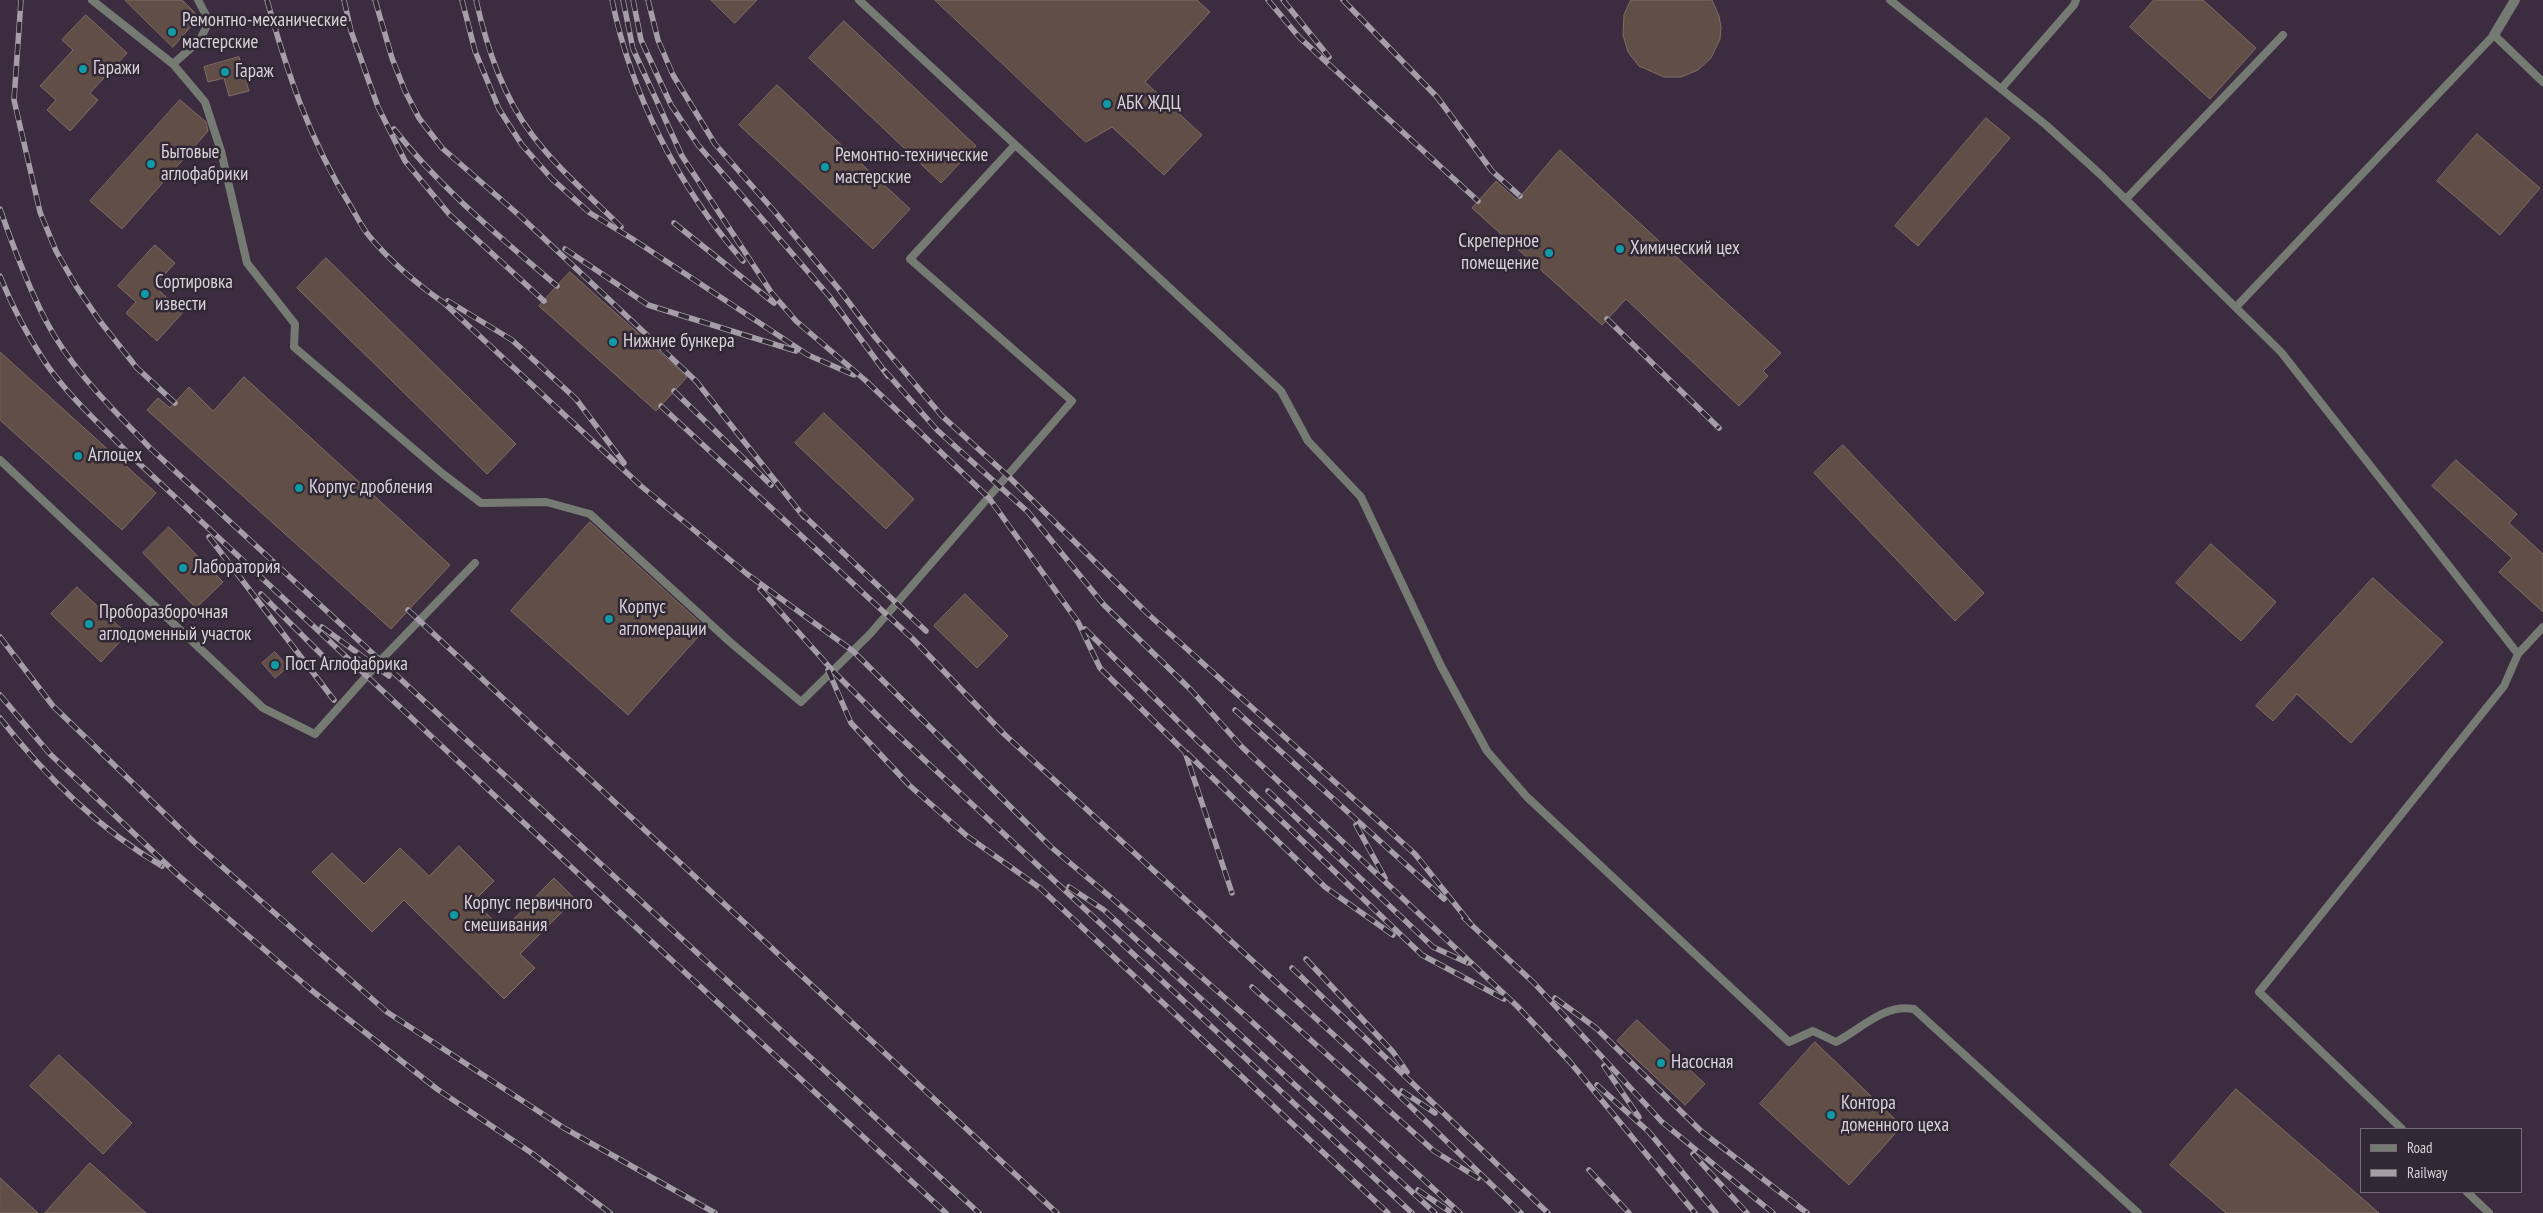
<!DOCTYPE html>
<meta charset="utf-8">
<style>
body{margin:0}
#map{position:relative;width:2543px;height:1213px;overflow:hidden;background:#322835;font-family:"PT Sans Narrow",sans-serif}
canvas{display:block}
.legend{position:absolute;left:2360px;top:1128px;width:162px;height:65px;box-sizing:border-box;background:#322835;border:1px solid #756c77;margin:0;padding:6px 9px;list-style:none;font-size:15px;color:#d9d2db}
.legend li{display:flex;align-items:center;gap:10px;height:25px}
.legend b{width:25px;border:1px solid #756c77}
</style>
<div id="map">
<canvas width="2543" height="1213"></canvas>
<ul class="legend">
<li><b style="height:6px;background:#757a72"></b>Road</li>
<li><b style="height:6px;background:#a59da7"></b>Railway</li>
</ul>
</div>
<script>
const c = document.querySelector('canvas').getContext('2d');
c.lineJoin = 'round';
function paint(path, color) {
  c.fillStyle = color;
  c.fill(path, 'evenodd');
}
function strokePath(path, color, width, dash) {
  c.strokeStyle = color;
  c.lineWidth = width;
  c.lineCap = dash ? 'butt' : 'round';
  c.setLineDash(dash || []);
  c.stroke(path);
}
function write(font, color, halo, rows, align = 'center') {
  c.font = font + ' "PT Sans Narrow",sans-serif';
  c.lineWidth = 5;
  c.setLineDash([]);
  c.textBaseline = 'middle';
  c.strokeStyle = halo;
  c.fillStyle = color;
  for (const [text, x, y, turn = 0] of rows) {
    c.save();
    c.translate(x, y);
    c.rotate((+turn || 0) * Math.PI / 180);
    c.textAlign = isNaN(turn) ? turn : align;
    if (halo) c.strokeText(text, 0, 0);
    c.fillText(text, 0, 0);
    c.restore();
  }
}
paint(new Path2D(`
 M 0,0 L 2543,0 L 2543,1213 L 0,1213 ZM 2362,1129 L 2522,1129 L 2522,1192 L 2362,1192 Z`), '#3b2c3f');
const building = new Path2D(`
 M 125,0 L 182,0 L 199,17 L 173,47 Z
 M 711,0 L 757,0 L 735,23 Z
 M 935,0 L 1197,0 L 1210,12 L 1145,82 L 1202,135 L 1164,175 L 1112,127 L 1086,142 Z
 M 1631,0 L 1712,0 L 1719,16 L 1721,27 L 1720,39 L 1711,58 L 1698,70 L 1681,77 L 1664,77 L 1639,66 L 1628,52 L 1623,35 L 1624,15 Z
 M 2154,0 L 2203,0 L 2256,48 L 2210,99 L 2130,27 Z
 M 86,15 L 127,53 L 90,93 L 98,100 L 70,131 L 47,110 L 56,100 L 40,86 L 73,50 L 62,40 Z
 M 844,21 L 976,146 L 941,183 L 809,58 Z
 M 239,57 L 249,91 L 229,96 L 224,78 L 208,82 L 204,67 Z
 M 777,85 L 910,209 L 873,249 L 739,125 Z
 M 180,100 L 206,122 L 208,131 L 122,229 L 90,201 Z
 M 1986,118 L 2010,138 L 1918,246 L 1895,226 Z
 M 2477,134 L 2540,188 L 2500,235 L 2437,181 Z
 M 1560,150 L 1781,353 L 1763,371 L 1768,376 L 1739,406 L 1626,299 L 1602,325 L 1472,208 L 1496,181 L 1517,200 Z
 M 155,245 L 175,263 L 154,286 L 183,312 L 157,341 L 126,313 L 136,302 L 118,286 Z
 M 326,258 L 516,444 L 487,474 L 297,288 Z
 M 570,272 L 687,377 L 656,411 L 539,306 Z
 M 0,352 L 156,493 L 122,530 L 0,420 Z
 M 244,377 L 450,565 L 391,629 L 147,410 L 158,398 L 170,408 L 189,387 L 213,411 Z
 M 824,413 L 914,499 L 886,529 L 795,443 Z
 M 1843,445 L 1984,593 L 1955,621 L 1814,473 Z
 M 2456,460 L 2517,514 L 2509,523 L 2543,554 L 2543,612 L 2499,572 L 2512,558 L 2432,486 Z
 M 590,522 L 706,628 L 628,715 L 511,611 Z
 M 169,527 L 223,582 L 196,608 L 143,553 Z
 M 2211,544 L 2276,602 L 2241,641 L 2176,583 Z
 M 2373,578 L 2443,642 L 2351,743 L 2297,694 L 2273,721 L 2256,706 Z
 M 77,587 L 127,634 L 101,662 L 51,614 Z
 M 965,594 L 1008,636 L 977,668 L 934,626 Z
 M 275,652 L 288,667 L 275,678 L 262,663 Z
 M 459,846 L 494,881 L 474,901 L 503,930 L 554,878 L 575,899 L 520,954 L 535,968 L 504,999 L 404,900 L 372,932 L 312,872 L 332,853 L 364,884 L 400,848 L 429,876 Z
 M 1637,1020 L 1705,1084 L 1685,1105 L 1617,1041 Z
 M 1815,1042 L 1902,1126 L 1849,1185 L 1760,1104 Z
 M 59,1055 L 132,1123 L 103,1154 L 30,1086 Z
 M 2236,1089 L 2379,1213 L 2226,1213 L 2170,1165 Z
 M 90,1163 L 146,1213 L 45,1213 Z
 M 0,1178 L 38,1213 L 0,1213 Z`);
paint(building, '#614e47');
strokePath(building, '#806c64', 1);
strokePath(new Path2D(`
 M 92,0 L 173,64 L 205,102 L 221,151 L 247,263 L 295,324 L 294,347 L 443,474 L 481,503 L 546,502 L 590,514 L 730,642 L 801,702 L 870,634 L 1072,401 L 910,259 L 1015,145
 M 859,0 L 1281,391 L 1308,441 L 1361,497 L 1441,666 L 1487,751 L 1527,797 L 1789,1042 L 1813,1031 L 1836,1042 C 1861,1029 1885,1003 1914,1009 L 2138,1213
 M 1890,0 L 2046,125 L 2101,175 L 2281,352 L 2518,654 L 2504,686 L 2259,992 L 2402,1129
 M 173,64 L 200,40 L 209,21 L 198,0
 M 2001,89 L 2074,5 L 2076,0
 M 2126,199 L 2283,35
 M 2236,307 L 2494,35 L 2543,82
 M 0,460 L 263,708 L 315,734 L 380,661 L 475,563
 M 2518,654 L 2543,627
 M 2467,1192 L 2489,1213`), '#757a72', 8);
strokePath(new Path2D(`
 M 2494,35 L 2515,0`), '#757a72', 10);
const rail = new Path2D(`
 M 21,0 L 14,100 L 40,212 L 56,251 L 76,286 L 99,320 L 137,368 L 175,403
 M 267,0 C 287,72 310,141 350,205 C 356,215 362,228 370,237 C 391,262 417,284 444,303 L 641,486 L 747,574 L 853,651 L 1051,847 L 1114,900 L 1249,1019 L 1460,1213
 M 344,0 L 351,31 L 378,107 L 405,161 L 449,214 L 544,301
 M 375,0 L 392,58 L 405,91 L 419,118 L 442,148 L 520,216 L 696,381 L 804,517
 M 462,0 L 475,51 L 499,109 L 522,145 L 552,179 L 590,213 L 631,238 L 808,355 L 854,375
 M 476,0 C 487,48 503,97 533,136 C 558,169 592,198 621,227
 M 612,0 C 632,97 678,186 743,261
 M 623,0 L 633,49 L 682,156 L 771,292 L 796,321 L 865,380 L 989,498 L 1078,622 L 1100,668 L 1185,752 L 1232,893
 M 633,0 L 641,40 L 671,105 L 698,145 L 829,296 L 888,376
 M 648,0 L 658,40 L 673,75 L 715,144 L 775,212 L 838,288 L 875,337 L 942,416 L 1008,476 L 1148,614 L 1415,854 L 1470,923
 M 1268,0 L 1299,37 L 1478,201
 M 1283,0 L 1329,57
 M 1343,0 L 1437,97 L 1492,171 L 1520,196
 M 394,129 C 441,189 500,237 557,286
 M 0,209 C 13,246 27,284 45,319 C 70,368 111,407 149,447 L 979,1213
 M 674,223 L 774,303
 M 565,249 L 648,305 L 796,351
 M 0,276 C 12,306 27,335 45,362 C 68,396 100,424 128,453 L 614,907 L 946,1213
 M 448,301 L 512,340 L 576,399 L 624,463
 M 1607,319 L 1719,428
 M 885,371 L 937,430 L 1028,512 L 1104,605 L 1191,690 L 1242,747 L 1517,1006 L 1570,1062 L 1695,1213
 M 674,391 L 771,485
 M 661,406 L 913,639 L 1004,734 L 1380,1077 L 1521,1213
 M 800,512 L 926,631
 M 209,537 L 334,700
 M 760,589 L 833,671 L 889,727 L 1412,1213
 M 261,594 L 336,669
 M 408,610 L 1057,1213
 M 322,627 L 389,676
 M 1085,629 L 1197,740 L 1422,955 L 1504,999
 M 0,637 L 53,706 L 194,842 L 387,1012 L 564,1128 L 715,1213
 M 828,670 L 851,723 L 909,785 L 967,836 L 1040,888 L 1388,1213
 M 0,695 L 50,754 L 179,876 L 310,989 L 437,1089 L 533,1154 L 610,1213
 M 1235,710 L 1444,899
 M 0,718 C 44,775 100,830 162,866
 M 1187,753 L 1325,887 L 1393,935
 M 1268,791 L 1433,947 L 1468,963
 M 1356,825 L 1385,878
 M 1069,887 L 1104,910 L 1435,1213
 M 1464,918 L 1534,983 L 1661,1121 L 1773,1213
 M 1306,959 L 1393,1052 L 1407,1072
 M 1292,968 L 1548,1213
 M 1252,987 L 1434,1151 L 1478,1178
 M 1555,998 L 1596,1028 L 1701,1131 L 1807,1213
 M 1604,1066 L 1639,1117
 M 1597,1085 L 1649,1132 L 1716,1213
 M 1402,1091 L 1435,1113
 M 1693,1154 L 1747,1213
 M 1589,1170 L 1629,1213
 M 1418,1190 L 1449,1211`);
strokePath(rail, '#a59da7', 5.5);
strokePath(rail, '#322835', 4, [11]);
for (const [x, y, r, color] of [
 [172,32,5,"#0f9aa8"],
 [83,69,5,"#0f9aa8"],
 [225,72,5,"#0f9aa8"],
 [1107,104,5,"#0f9aa8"],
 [151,164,5,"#0f9aa8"],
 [825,167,5,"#0f9aa8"],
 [1620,249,5,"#0f9aa8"],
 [1549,253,5,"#0f9aa8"],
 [145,294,5,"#0f9aa8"],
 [613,342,5,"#0f9aa8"],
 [78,456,5,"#0f9aa8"],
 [299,488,5,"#0f9aa8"],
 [183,568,5,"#0f9aa8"],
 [609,619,5,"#0f9aa8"],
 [89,624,5,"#0f9aa8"],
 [275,665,5,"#0f9aa8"],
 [454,915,5,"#0f9aa8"],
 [1661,1063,5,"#0f9aa8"],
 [1831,1115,5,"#0f9aa8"]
]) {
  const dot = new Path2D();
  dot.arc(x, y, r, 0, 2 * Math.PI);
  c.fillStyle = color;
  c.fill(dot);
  strokePath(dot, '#322835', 2);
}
write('19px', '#d9d2db', '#322835', [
 ["Ремонтно-механические",182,21],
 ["мастерские",182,43],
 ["Гаражи",93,69],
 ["Гараж",235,72],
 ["АБК ЖДЦ",1117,104],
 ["Бытовые",161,153],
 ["аглофабрики",161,175],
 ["Ремонтно-технические",835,156],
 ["мастерские",835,178],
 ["Скреперное",1539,242,"right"],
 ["помещение",1539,264,"right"],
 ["Химический цех",1630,249],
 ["Сортировка",155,283],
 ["извести",155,305],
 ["Нижние бункера",623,342],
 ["Аглоцех",88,456],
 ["Корпус дробления",309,488],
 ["Лаборатория",193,568],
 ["Корпус",619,608],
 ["агломерации",619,630],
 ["Проборазборочная",99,613],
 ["аглодоменный участок",99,635],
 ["Пост Аглофабрика",285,665],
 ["Корпус первичного",464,904],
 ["смешивания",464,926],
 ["Насосная",1671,1063],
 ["Контора",1841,1104],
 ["доменного цеха",1841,1126]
], 'left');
</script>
